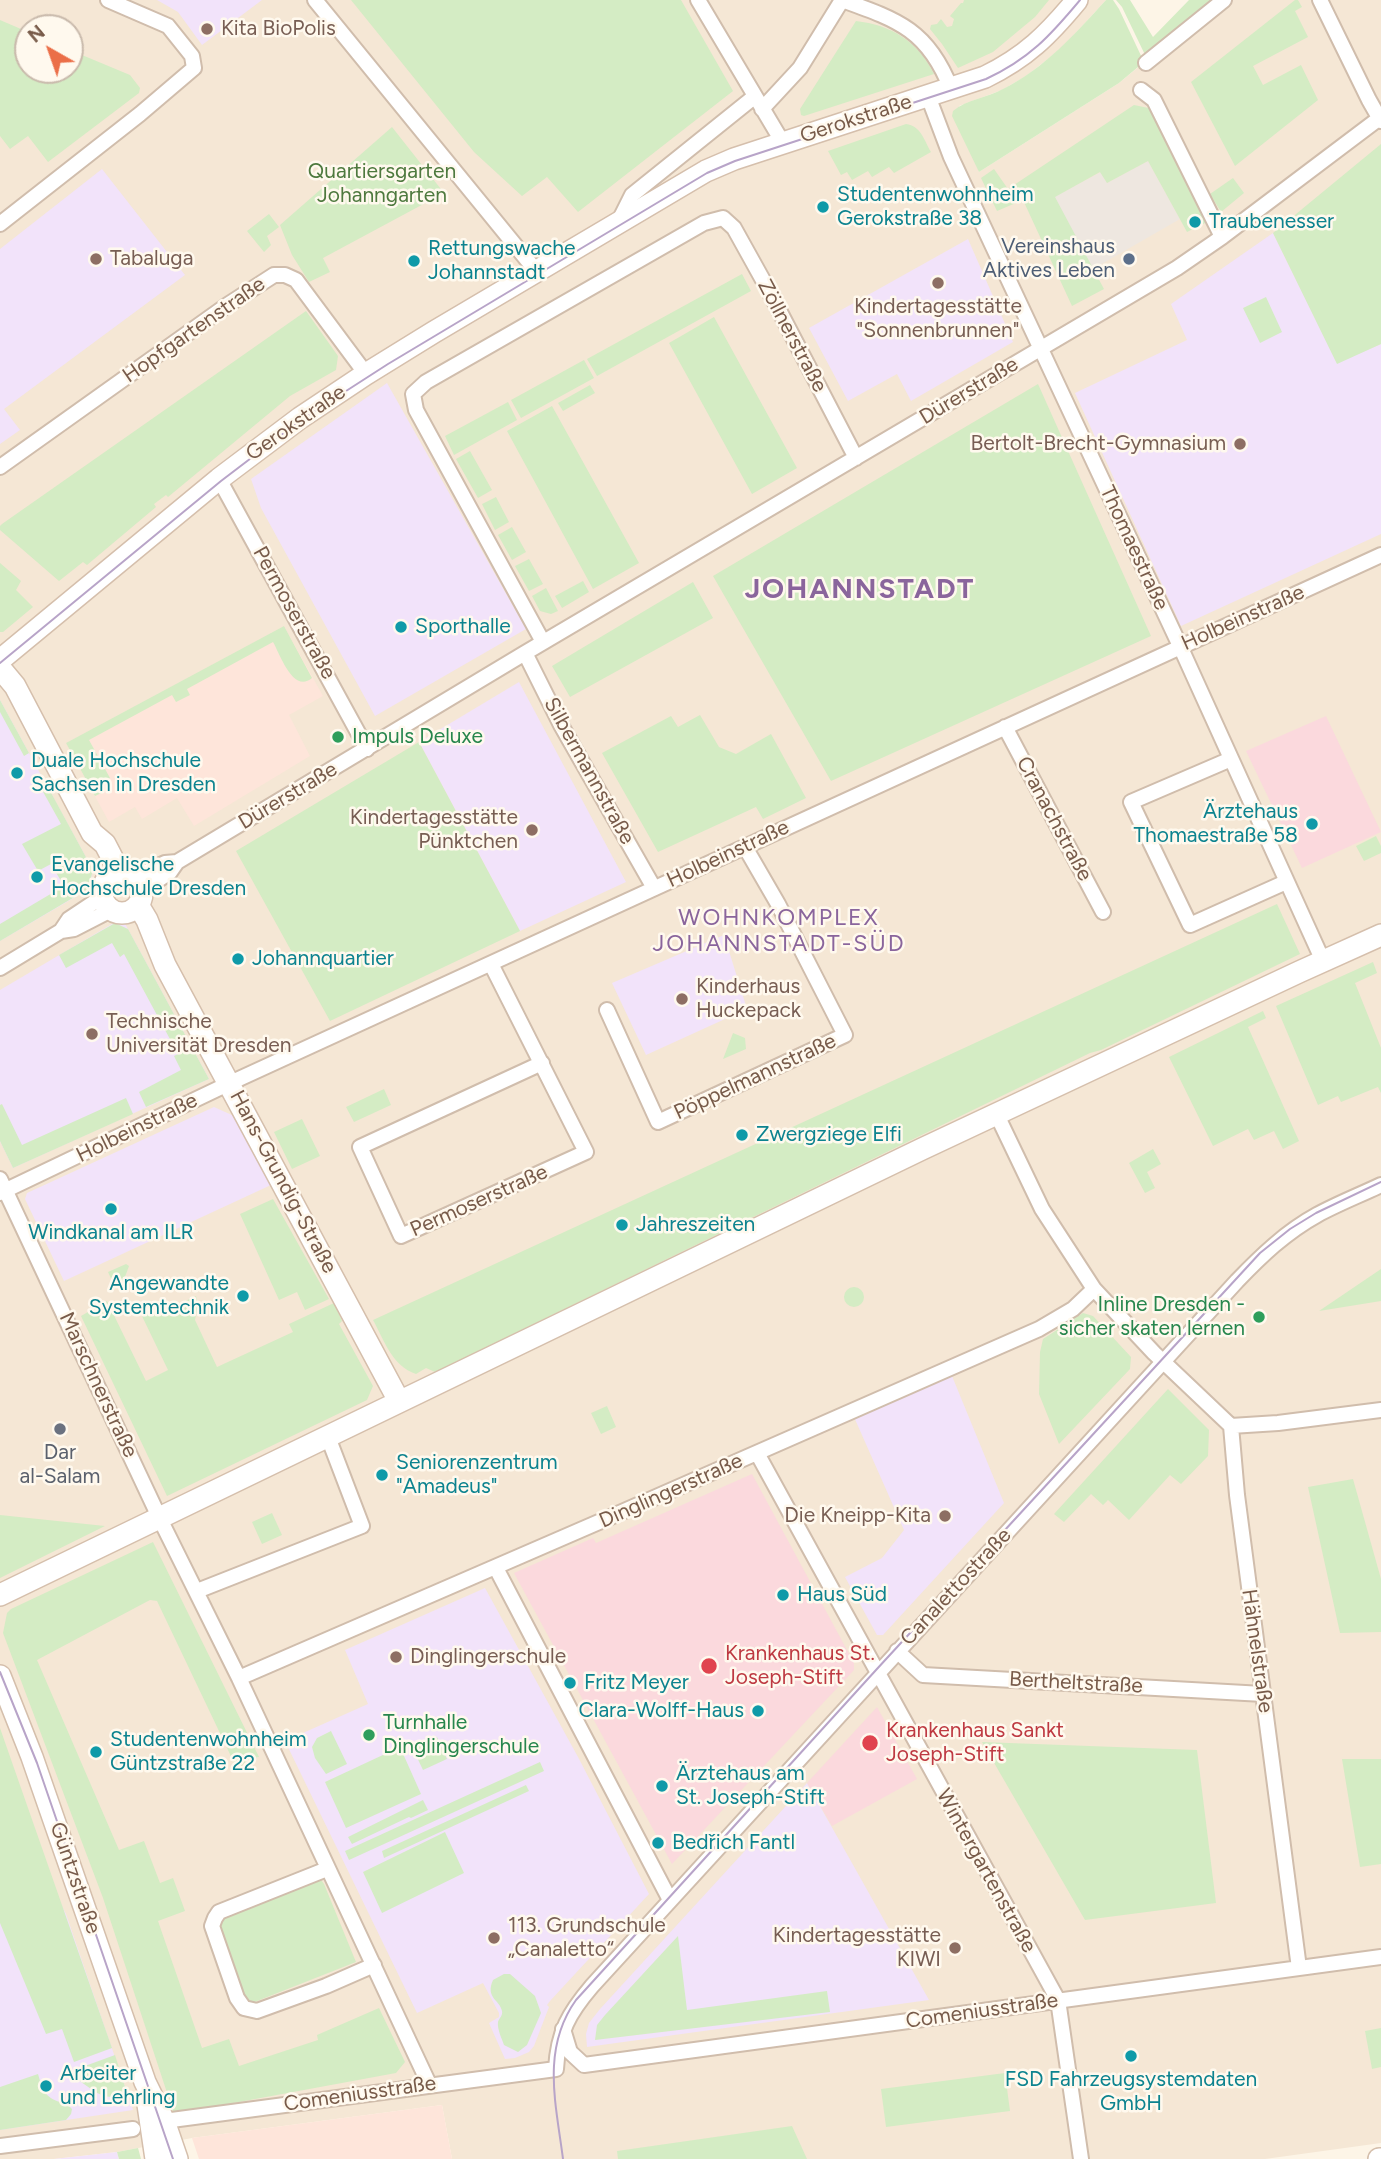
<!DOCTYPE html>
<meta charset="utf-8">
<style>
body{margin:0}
#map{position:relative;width:1381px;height:2159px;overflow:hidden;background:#fdf5e7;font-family:Figtree,sans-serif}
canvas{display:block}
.north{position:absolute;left:14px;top:14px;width:70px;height:70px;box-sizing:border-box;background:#fff9ee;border:2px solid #c9baac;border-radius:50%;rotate:320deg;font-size:19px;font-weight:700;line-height:28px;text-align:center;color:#785b4a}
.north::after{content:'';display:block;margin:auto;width:24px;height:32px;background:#eb6f48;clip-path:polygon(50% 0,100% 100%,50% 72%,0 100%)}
</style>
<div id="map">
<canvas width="1381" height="2159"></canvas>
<div class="north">N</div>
</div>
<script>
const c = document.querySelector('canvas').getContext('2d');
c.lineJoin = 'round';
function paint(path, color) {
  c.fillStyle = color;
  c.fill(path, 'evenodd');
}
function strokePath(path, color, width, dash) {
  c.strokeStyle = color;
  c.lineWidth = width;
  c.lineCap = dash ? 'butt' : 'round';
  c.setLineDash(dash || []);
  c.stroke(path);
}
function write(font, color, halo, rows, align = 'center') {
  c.font = font + ' Figtree,sans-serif';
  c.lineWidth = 5;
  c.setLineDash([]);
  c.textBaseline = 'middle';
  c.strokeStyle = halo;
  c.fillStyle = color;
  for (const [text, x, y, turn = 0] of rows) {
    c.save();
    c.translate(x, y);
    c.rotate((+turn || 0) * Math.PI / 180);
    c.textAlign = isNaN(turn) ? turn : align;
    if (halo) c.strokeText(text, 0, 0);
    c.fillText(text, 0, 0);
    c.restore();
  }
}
paint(new Path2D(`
 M 0,0 L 1106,0 L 1062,48 L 1026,76 L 1002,90 L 959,106 L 979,172 L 1119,83 L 1220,0 L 1381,0 L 1381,2143 L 1265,2159 L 452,2159 L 442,2105 L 192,2138 L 117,2152 L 54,2159 L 0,2159 ZM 28,28 L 70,28 L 70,70 L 28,70 Z`), '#f5e7d5');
paint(new Path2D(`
 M 284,626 L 323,696 L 289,715 L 310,756 L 194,826 L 177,798 L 142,819 L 135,807 L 109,822 L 66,743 Z
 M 442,2105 L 452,2159 L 199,2159 L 192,2138 Z`), '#fee5da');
paint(new Path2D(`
 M 1148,161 L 1180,219 L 1093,269 L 1054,197 L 1101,172 L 1107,183 Z`), '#eee7e0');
paint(new Path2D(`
 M 157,0 L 262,0 L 202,45 L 178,12 Z
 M 102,169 L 185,275 L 4,409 L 20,430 L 0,444 L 0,249 Z
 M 1273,233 L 1337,363 L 1381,344 L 1381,534 L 1181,626 L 1075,393 L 1187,340 L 1171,304 Z
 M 968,239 L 1013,342 L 911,401 L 897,374 L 848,401 L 809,328 Z
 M 387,383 L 526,629 L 375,716 L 261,508 L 251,479 Z
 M 519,682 L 626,882 L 520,931 L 419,742 Z
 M 0,700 L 93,870 L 89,889 L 0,941 Z
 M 122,918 L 209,1079 L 13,1168 L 0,1141 L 0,990 Z
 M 724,935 L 747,1009 L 646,1055 L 612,983 Z
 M 214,1107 L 234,1116 L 271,1185 L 64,1281 L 25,1199 L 27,1193 Z
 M 952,1376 L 1004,1503 L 883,1635 L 877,1635 L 845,1577 L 882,1558 L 904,1530 L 854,1417 Z
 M 485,1588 L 578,1757 L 649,1894 L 550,2001 L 547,2005 L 549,2007 L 534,2046 L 529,2052 L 515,2058 L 505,2059 L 489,2023 L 499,2017 L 499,2013 L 483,1983 L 417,2013 L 285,1741 L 368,1704 L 345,1650 Z
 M 807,1783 L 929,2000 L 587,2047 L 586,2034 L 589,2023 L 600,2009 Z
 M 0,1791 L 66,1914 L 133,2110 L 0,2130 Z
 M 117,2152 L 119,2159 L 54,2159 Z`), '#f2e3fa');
paint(new Path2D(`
 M 1326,716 L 1381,832 L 1302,868 L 1246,751 Z
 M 752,1474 L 854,1663 L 854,1670 L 672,1864 L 514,1573 L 593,1538 L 596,1543 Z
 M 877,1707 L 917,1779 L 832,1826 L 807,1783 Z`), '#fbd9dd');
paint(new Path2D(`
 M 351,0 L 681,0 L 733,91 L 578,212 L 547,177 L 522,196 L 474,152 Z
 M 964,0 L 1049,0 L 1035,17 L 993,52 L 958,68 L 942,44 L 930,29 L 931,25 L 937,24 L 941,19 L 947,27 L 952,26 L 954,19 L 950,16 L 961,3 L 963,3 Z
 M 1106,0 L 1113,0 L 1119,9 L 1144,62 L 1119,83 L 979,172 L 952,116 L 953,111 C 967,99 987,98 1003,89 C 1045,68 1075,34 1106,0 Z
 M 1116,0 L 1130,0 L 1153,37 L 1189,0 L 1220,0 L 1147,59 L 1122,7 Z
 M 1295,0 L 1298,0 L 1302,7 L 1295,11 L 1308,37 L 1253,66 L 1263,85 L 1301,65 L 1318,100 L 1235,166 L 1191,82 Z
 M 0,20 L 28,32 L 28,70 L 70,70 L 70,50 L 130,75 L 140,88 L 139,93 L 48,162 L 28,136 L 10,149 L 0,136 Z
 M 856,21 C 891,25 918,41 934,74 L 804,116 L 801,115 L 800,109 Z
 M 1134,105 L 1158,110 L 1213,219 L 1187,232 L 1148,161 L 1107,183 L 1100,172 L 1055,197 L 1104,289 L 1072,306 L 1023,200 L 997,211 L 981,178 L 994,169 L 1008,189 Z
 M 906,124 C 921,126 924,140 931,152 L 894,173 L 889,167 L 872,177 L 868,171 L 852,180 L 847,172 L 841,175 L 828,151 Z
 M 392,127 L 444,193 L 323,258 L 330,272 L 309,282 L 292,255 L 280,225 Z
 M 1381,144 L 1381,344 L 1337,364 L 1273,233 Z
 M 1233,178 L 1244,193 L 1221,212 L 1210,194 Z
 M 269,214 L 279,227 L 267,236 L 271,245 L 264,252 L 247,231 Z
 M 742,274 L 751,291 L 597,376 L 587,359 Z
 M 1266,297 L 1282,332 L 1260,343 L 1243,308 Z
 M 306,311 L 338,356 L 336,370 L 290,396 L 168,497 L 166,495 L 154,504 L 156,507 L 87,565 L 83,562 L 59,581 L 0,530 L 0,526 L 2,524 Z
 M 714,317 L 797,468 L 752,494 L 669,343 Z
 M 584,360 L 594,378 L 521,418 L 511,400 Z
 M 1038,384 L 1151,636 L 831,781 L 713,576 Z
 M 590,385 L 595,393 L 563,411 L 558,403 Z
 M 508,402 L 517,420 L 454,455 L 445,436 Z
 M 552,406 L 639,563 L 593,589 L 507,431 Z
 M 470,451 L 492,490 L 478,498 L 456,459 Z
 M 496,497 L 509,522 L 495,530 L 482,504 Z
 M 512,527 L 526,552 L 512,560 L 498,535 Z
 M 529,559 L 543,584 L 529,591 L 515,566 Z
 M 0,563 L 21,581 L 16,590 L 33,607 L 3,632 L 0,632 Z
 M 583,581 L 589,592 L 562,608 L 555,596 Z
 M 693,582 L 713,618 L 570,697 L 552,666 Z
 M 546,588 L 558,611 L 551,614 L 540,611 L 532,596 Z
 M 284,626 L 312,678 C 293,694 280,654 273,642 L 187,689 L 190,695 L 176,702 L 172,695 L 89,740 L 110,778 L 100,783 L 104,792 L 95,796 L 66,743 Z
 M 0,700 L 29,753 L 24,756 L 0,712 Z
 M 700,715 L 719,747 L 736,754 L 771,734 L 806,798 L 763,819 L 756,807 L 658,852 L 602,753 L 671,716 L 678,727 Z
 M 419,742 L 520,931 L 330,1021 L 236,851 Z
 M 43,778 L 93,870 L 88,889 L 0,941 L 0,924 L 64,886 L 51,864 L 38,871 L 22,844 L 61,824 L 37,781 Z
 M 1376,836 L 1381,846 L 1381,853 L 1364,861 L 1356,846 Z
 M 1277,904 L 1300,954 L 1101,1050 L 1090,1053 L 435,1372 L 426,1368 L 416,1374 C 392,1366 384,1340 373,1320 Z
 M 115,923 L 128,929 L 209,1079 L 146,1107 L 139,1092 L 181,1070 L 174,1056 L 178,1054 L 124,954 L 120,957 L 112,943 L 66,968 L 59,955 Z
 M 1373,962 L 1377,973 L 1355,983 L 1381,1048 L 1381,1093 L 1378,1087 L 1341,1102 L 1338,1096 L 1318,1105 L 1276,1006 Z
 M 1263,1011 L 1266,1018 L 1248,1027 L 1299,1141 L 1283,1149 L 1274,1131 L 1254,1140 L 1248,1129 L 1213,1146 L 1169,1057 Z
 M 733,1033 L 745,1038 L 746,1049 L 723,1059 Z
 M 384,1089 L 391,1105 L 354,1122 L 346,1107 Z
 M 126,1098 L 133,1114 L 13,1168 L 0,1141 L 0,1105 L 2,1104 L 22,1145 Z
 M 302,1119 L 320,1156 L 292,1169 L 274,1132 Z
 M 1153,1149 L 1161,1164 L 1147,1172 L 1155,1188 L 1145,1193 L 1129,1163 Z
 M 273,1199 L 329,1299 L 305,1310 L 297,1292 L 279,1300 L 240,1214 Z
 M 126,1264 L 129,1266 C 126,1274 124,1283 115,1287 L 108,1272 Z
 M 1381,1269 L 1381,1301 L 1319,1311 Z
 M844 1297a10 10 0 1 1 20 0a10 10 0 1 1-20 0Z
 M 196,1296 L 198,1306 L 195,1320 L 217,1367 L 293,1332 L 289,1324 L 334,1303 L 342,1321 L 339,1324 L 373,1386 L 367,1400 L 167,1496 L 81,1316 L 107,1301 L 146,1381 L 168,1370 L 141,1314 L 156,1307 L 160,1313 Z
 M 1083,1313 L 1093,1316 L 1131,1357 L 1130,1369 L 1059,1444 L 1039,1394 L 1040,1352 L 1043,1339 Z
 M 1168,1389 L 1209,1430 L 1208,1456 L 1181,1484 L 1170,1475 L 1129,1520 L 1108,1500 L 1103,1505 L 1091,1494 L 1064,1522 L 1054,1514 Z
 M 607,1406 L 616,1427 L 601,1434 L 591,1413 Z
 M 1353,1479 L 1381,1579 L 1381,1632 L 1340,1633 L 1308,1487 Z
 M 272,1513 L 282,1535 L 262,1544 L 252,1522 Z
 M 0,1515 L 105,1526 L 0,1578 Z
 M 153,1542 L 259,1757 C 249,1758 243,1762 238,1771 L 157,1601 L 150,1600 L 37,1660 L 119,1850 L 144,1841 L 160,1883 L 173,1878 L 185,1911 L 158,1921 L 202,2048 L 229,2039 L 239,2066 L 318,2040 L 317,2035 L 379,2008 L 405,2062 L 396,2073 L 174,2114 L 103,1898 L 3,1633 L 7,1613 L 11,1609 Z
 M 0,1728 L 112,2048 L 74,2062 L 62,2029 L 46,2034 L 0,1923 Z
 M 331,1731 L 347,1764 L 326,1774 L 315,1758 L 312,1747 L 317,1738 Z
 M 437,1737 L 447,1759 L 423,1770 L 413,1749 Z
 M 982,1742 L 1197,1750 L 1216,1903 L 1085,1920 Z
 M 400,1747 L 421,1794 L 346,1828 L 325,1782 Z
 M 1342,1759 L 1381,1759 L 1381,1864 L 1360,1867 Z
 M 540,1762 L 544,1771 L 349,1860 L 345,1851 Z
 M 526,1785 L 529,1791 L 384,1858 L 382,1851 Z
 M 423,1800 L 428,1810 L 411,1818 L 409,1817 L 352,1844 L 348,1837 Z
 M 445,1832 L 464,1873 L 382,1913 L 363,1872 Z
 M 321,1880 L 324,1884 L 356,1962 L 247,2005 L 217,1925 L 220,1917 Z
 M 678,1936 L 687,2010 L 827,1991 L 830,2012 L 595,2040 L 597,2025 L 605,2015 Z
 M 504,1974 L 510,1974 L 535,1996 L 541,2013 L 527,2045 L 518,2052 L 504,2045 C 502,2039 497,2029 498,2022 C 499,2018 503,2016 502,2011 C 500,2000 485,1998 493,1980 Z
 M 1381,2028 L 1381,2067 L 1372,2069 L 1365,2031 Z
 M 115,2055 L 127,2093 C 104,2104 94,2090 74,2077 L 74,2070 Z
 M 1005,2073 L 1010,2111 L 886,2127 L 881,2089 Z
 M 38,2074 L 40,2081 L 47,2088 L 44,2091 C 48,2097 53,2100 60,2102 L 63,2100 L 72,2109 L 71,2114 L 66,2120 L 0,2130 L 0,2087 Z
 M 792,2126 L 807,2159 L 618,2159 L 617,2151 Z
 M 138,2148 L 141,2159 L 119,2159 L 117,2152 Z`), '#d4ecc4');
const street = new Path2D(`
 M 315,0 L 537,272
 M 698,0 L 783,143
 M 1320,0 L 1369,100 L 1381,121
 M 1146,63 L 1224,0
 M 1141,90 L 1154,100 L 1222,237
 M 928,96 L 951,157 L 1180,646 L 1323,961
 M 762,109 L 800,68 L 842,0 C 898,20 928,30 951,89
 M 619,221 L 632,195 L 754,97
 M 0,224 L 140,114 L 194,68 L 192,56 L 168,26 L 108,0
 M 0,467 L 226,306 L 274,275 L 285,275 L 296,280 L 366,374
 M 219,479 L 367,749
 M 543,642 L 416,410 L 413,394 L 426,382 L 704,223 L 723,218 L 734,228 L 769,291 L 856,458
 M 525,653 L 561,725 L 654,888
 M 1005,727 L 1103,912
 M 1231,759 L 1131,802 L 1190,925 L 1286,882
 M 135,877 L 165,863 L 177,862
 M 142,891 L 170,872 L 177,862 L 525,653 L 1177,268 L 1222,237 L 1381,117
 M 61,931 L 69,919 L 102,897
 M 491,964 L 586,1152 L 401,1236 L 360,1147 L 542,1063
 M 0,968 L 61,931 L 74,929 L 111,910
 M 607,1010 L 658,1122 L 845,1035 L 778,904 L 745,847
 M 996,1113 L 1042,1209 L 1094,1289 L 1154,1353 L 1231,1426 L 1237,1495 L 1299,1968
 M 0,1179 L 160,1519 L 239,1678 L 429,2084
 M 0,1193 L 230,1083 L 1381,555
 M 1231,1426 L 1278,1423 L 1381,1410
 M 757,1453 L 1058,2000 L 1081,2159
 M 496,1568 L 670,1900
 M 197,1591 L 362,1526 L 328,1437
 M 897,1651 L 923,1675 L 1263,1694
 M 239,1678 L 622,1512 L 1039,1329 L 1073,1309 L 1094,1289
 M 327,1869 L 219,1912 L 215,1918 L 212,1926 L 237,1998 L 244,2008 L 257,2011 L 326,1986 L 374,1965
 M 563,2029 L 570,2052 L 584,2065 L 1381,1957
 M 164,2121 L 556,2069 C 558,2032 569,2013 592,1986 L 1237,1281 C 1261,1256 1286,1232 1317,1215 C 1337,1204 1360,1195 1381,1185
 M 0,2146 L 133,2129`);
const secondary = new Path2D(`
 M 0,660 L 219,479 L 300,418 L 366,374 L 434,332 L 706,171 L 734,159 L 985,77 C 1026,57 1048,35 1077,0
 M 0,668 L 15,686 L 92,833 L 105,844 L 120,873
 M102 893a20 20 0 1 1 40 0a20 20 0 1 1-40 0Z
 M 138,905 L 147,920 L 165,965 L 399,1401
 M 0,1595 L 922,1149 L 1299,972 L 1381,935
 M 0,1676 L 32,1757 L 145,2082 L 164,2121 L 177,2159
 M 147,2098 L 156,2159
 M 1379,2159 L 1381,2159`);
strokePath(street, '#d0bdac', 18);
strokePath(secondary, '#d5bfac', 24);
strokePath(street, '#fff', 14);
strokePath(secondary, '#fff', 21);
strokePath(new Path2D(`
 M 0,663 L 221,481 L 301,420 L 388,364 L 707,173 L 735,161 L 986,79 C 1029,59 1050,36 1080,0
 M 0,1672 L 37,1763 L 173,2159
 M 563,2159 C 556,2104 541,2049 576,2000 L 876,1670 L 1260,1253 L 1290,1229 L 1316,1213 L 1381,1182`), '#b8a4c8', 2);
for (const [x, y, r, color] of [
 [207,29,7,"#8d6e63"],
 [823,207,7,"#0f9aa8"],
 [1195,222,7,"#0f9aa8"],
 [96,259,7,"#8d6e63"],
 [1129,259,7,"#5c6f8a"],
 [414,261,7,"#0f9aa8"],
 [938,283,7,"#8d6e63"],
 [1240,444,7,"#8d6e63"],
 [401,627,7,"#0f9aa8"],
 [338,737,7,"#2e9e5b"],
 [17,773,7,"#0f9aa8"],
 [1312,824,7,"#0f9aa8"],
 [532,830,7,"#8d6e63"],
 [37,877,7,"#0f9aa8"],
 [238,959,7,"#0f9aa8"],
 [682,999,7,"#8d6e63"],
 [92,1034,7,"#8d6e63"],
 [742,1135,7,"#0f9aa8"],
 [111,1209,7,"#0f9aa8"],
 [622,1225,7,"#0f9aa8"],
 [243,1296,7,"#0f9aa8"],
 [1259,1317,7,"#2e9e5b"],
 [60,1429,7,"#6b7280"],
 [382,1475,7,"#0f9aa8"],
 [945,1516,7,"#8d6e63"],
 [783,1595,7,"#0f9aa8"],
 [396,1657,7,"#8d6e63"],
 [709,1666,9,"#e0444e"],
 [570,1683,7,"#0f9aa8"],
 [758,1711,7,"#0f9aa8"],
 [369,1735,7,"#2e9e5b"],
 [870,1743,9,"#e0444e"],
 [96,1752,7,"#0f9aa8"],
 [662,1786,7,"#0f9aa8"],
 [658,1843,7,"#0f9aa8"],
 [494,1938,7,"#8d6e63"],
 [955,1948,7,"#8d6e63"],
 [1131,2056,7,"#0f9aa8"],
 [46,2086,7,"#0f9aa8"]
]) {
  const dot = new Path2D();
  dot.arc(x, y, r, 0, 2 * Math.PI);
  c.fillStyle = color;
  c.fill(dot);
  strokePath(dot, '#fff9ee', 2.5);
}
write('21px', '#785e54', '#fff9ee', [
 ["Kita BioPolis",221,29],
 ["Tabaluga",110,259],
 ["Kindertagesstätte",938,307,"center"],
 ["\"Sonnenbrunnen\"",938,331,"center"],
 ["Bertolt-Brecht-Gymnasium",1226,444,"right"],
 ["Kindertagesstätte",518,818,"right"],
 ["Pünktchen",518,842,"right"],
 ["Kinderhaus",696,987],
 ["Huckepack",696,1011],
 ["Technische",106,1022],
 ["Universität Dresden",106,1046],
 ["Die Kneipp-Kita",931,1516,"right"],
 ["Dinglingerschule",410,1657],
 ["113. Grundschule",508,1926],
 ["„Canaletto“",508,1950],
 ["Kindertagesstätte",941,1936,"right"],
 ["KIWI",941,1960,"right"]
], 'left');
write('21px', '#785b4a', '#fff9ee', [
 ["Gerokstraße",856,119,-18],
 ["Hopfgartenstraße",194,330,-35],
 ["Zöllnerstraße",792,336,62],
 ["Dürerstraße",969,391,-31],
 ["Gerokstraße",296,423,-35],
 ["Thomaestraße",1134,548,65],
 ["Permoserstraße",294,613,61],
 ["Holbeinstraße",1243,618,-24],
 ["Silbermannstraße",589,771,61],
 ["Dürerstraße",288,796,-31],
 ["Cranachstraße",1054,819,62],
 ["Holbeinstraße",728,854,-25],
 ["Pöppelmannstraße",755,1077,-25],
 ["Holbeinstraße",137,1128,-26],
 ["Hans-Grundig-Straße",283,1182,62],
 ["Permoserstraße",479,1201,-24],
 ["Marschnerstraße",98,1385,65],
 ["Dinglingerstraße",671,1491,-24],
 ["Canalettostraße",956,1587,-47],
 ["Hähnelstraße",1257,1651,82],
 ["Bertheltstraße",1076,1683,3],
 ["Wintergartenstraße",986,1871,61],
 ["Güntzstraße",75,1878,71],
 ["Comeniusstraße",982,2011,-8],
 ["Comeniusstraße",360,2094,-8]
]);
write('21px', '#4e793e', '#fff9ee', [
 ["Quartiersgarten",382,172],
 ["Johanngarten",382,196]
]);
write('21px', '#0d838f', '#fff9ee', [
 ["Studentenwohnheim",837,195],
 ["Gerokstraße 38",837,219],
 ["Traubenesser",1209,222],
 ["Rettungswache",428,249],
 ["Johannstadt",428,273],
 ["Sporthalle",415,627],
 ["Duale Hochschule",31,761],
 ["Sachsen in Dresden",31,785],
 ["Ärztehaus",1298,812,"right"],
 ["Thomaestraße 58",1298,836,"right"],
 ["Evangelische",51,865],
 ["Hochschule Dresden",51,889],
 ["Johannquartier",252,959],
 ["Zwergziege Elfi",756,1135],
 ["Jahreszeiten",636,1225],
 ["Windkanal am ILR",111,1233,"center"],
 ["Angewandte",229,1284,"right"],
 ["Systemtechnik",229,1308,"right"],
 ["Seniorenzentrum",396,1463],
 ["\"Amadeus\"",396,1487],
 ["Haus Süd",797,1595],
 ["Fritz Meyer",584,1683],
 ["Clara-Wolff-Haus",744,1711,"right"],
 ["Studentenwohnheim",110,1740],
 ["Güntzstraße 22",110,1764],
 ["Ärztehaus am",676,1774],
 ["St. Joseph-Stift",676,1798],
 ["Bedřich Fantl",672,1843],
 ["Arbeiter",60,2074],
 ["und Lehrling",60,2098],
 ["FSD Fahrzeugsystemdaten",1131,2080,"center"],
 ["GmbH",1131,2104,"center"]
], 'left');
write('21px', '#4e5e75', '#fff9ee', [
 ["Vereinshaus",1115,247],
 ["Aktives Leben",1115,271]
], 'right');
write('21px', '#27864d', '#fff9ee', [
 ["Impuls Deluxe",352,737],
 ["Inline Dresden -",1245,1305,"right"],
 ["sicher skaten lernen",1245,1329,"right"],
 ["Turnhalle",383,1723],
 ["Dinglingerschule",383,1747]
], 'left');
write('21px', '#5b616d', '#fff9ee', [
 ["Dar",60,1453],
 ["al-Salam",60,1477]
]);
write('21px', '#be3a42', '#fff9ee', [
 ["Krankenhaus St.",725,1654],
 ["Joseph-Stift",725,1678],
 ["Krankenhaus Sankt",886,1731],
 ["Joseph-Stift",886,1755]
], 'left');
c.letterSpacing = '2px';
write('23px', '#8a659c', '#fff9ee', [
 ["WOHNKOMPLEX",779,918],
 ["JOHANNSTADT-SÜD",779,944]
]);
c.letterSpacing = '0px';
c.letterSpacing = '2px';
write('bold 28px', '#8a659c', '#fff9ee', [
 ["JOHANNSTADT",860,590]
]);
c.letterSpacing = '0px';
</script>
